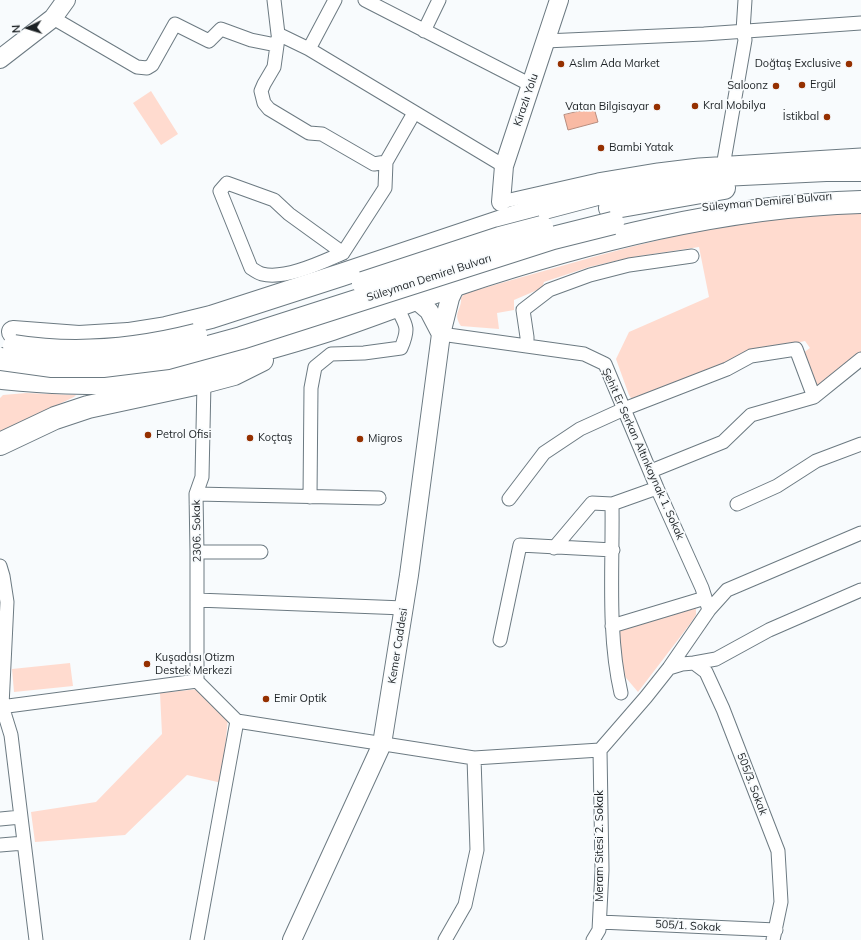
<!DOCTYPE html>
<meta charset="utf-8">
<style>
body{margin:0}
#map{position:relative;width:861px;height:940px;overflow:hidden;background:#f8fbfd;font-family:Mulish,sans-serif}
canvas{display:block}
.north{position:absolute;left:8px;top:8px;width:40px;height:40px;-webkit-text-stroke:3px #f8fbfd;paint-order:stroke;rotate:266deg;font-size:11px;font-weight:700;line-height:16px;text-align:center;color:#1c2124}
.north::after{content:'';display:block;margin:auto;width:14px;height:18px;background:#1c2124;clip-path:polygon(50% 0,100% 100%,50% 72%,0 100%)}
</style>
<div id="map">
<canvas width="861" height="940"></canvas>
<div class="north">N</div>
</div>
<script>
const c = document.querySelector('canvas').getContext('2d');
c.lineJoin = 'round';
function paint(path, color) {
  c.fillStyle = color;
  c.fill(path, 'evenodd');
}
function strokePath(path, color, width, dash) {
  c.strokeStyle = color;
  c.lineWidth = width;
  c.lineCap = dash ? 'butt' : 'round';
  c.setLineDash(dash || []);
  c.stroke(path);
}
function write(font, color, halo, rows, align = 'center') {
  c.font = font + ' Mulish,sans-serif';
  c.lineWidth = 3.5;
  c.setLineDash([]);
  c.textBaseline = 'middle';
  c.strokeStyle = halo;
  c.fillStyle = color;
  for (const [text, x, y, turn = 0] of rows) {
    c.save();
    c.translate(x, y);
    c.rotate((+turn || 0) * Math.PI / 180);
    c.textAlign = isNaN(turn) ? turn : align;
    if (halo) c.strokeText(text, 0, 0);
    c.fillText(text, 0, 0);
    c.restore();
  }
}
paint(new Path2D(`
 M 151,91 L 178,134 L 161,145 L 133,103 Z
 M 861,212 L 861,353 L 818,389 L 803,353 L 810,348 L 805,341 L 754,352 L 633,401 L 629,395 L 616,359 L 629,332 L 709,297 L 699,247 L 633,257 L 589,267 L 544,282 L 542,288 L 514,300 L 514,310 L 497,313 L 499,329 L 461,326 C 452,313 462,310 461,298 L 465,293 C 564,266 663,234 764,219 C 795,215 830,215 861,212 Z
 M 26,393 L 76,395 L 74,397 L 0,432 L 0,398 L 3,395 Z
 M 696,608 L 696,615 L 690,624 L 638,692 L 621,672 L 617,631 Z
 M 70,663 L 73,686 L 14,692 L 12,669 Z
 M 199,689 L 228,717 L 222,783 L 187,775 L 125,835 L 35,842 L 31,812 L 96,802 L 162,734 L 160,693 Z`), '#ffdbcf');
const water = new Path2D(`
 M 594,108 L 598,122 L 568,130 L 564,115 Z`);
paint(water, '#f9baa4');
strokePath(water, '#b78c7e', 1);
const street = new Path2D(`
 M 274,0 L 278,34 L 309,49 L 504,166
 M 365,0 L 531,85
 M 53,18 L 137,67 L 147,68 L 152,65 L 175,24 L 209,41 L 221,29 L 251,40 L 276,45
 M 424,31 L 439,0
 M 278,38 L 274,67 L 264,84 L 261,91 L 264,103 L 269,109 L 309,133 L 322,134 L 374,164 L 386,162
 M 545,41 L 704,34 L 861,23
 M 309,49 L 335,0
 M 722,172 L 745,40 L 743,31 L 745,0
 M 501,202 L 598,180 L 658,170 L 699,165 L 861,155
 M 343,253 C 322,262 285,280 262,274 C 258,273 254,270 251,268 L 220,191 L 227,183 L 274,200 L 289,214 L 318,235 L 343,253 L 385,188 L 386,162 L 414,113
 M 441,334 L 584,354 L 605,364 L 657,488 L 702,588 L 709,610
 M 527,346 L 527,337 L 523,310 L 549,290 L 590,275 L 629,265 L 692,256
 M 651,471 L 723,442 L 751,415 L 814,397 L 861,359
 M 196,494 L 379,498
 M 310,497 L 311,388 L 315,367 L 331,354 L 364,353 L 401,348 C 410,327 406,325 396,306
 M 509,499 L 544,453 L 580,429 L 624,409 L 727,369 L 751,356 L 796,349 L 814,397
 M 612,504 C 613,567 607,632 621,693
 M 737,504 L 777,486 L 816,461 L 861,444
 M 554,548 L 592,503 L 612,504 L 657,488
 M 197,552 L 261,552
 M 0,566 L 3,576 L 7,602 L 2,706 L 11,735 L 36,940
 M 197,600 L 404,608
 M 612,626 L 705,598
 M 500,640 L 520,545 L 613,550
 M 694,663 L 716,659 L 769,630 L 861,590
 M 669,668 L 682,664 L 694,663 L 706,672 L 723,709 L 778,851 L 781,902 L 773,940
 M 197,681 L 197,552 L 196,494 L 202,477 L 204,382
 M 0,707 L 197,681 L 237,721 L 474,758 L 600,750 L 646,697 L 669,668 L 709,610 L 727,590 L 861,533
 M 0,819 L 21,817
 M 0,845 L 24,843
 M 600,922 L 776,930
 M 197,940 L 237,721
 M 445,940 L 465,905 L 477,850 L 474,758
 M 593,940 L 599,930 L 602,870 L 600,750`);
const secondary = new Path2D(`
 M 0,59 L 53,18 L 66,0
 M 501,202 L 504,166 L 559,0
 M 415,299 L 429,311 L 441,334
 M 292,940 L 382,744 L 409,575 L 441,334 L 450,298 L 456,285`);
const highway = new Path2D(`
 M 610,208 L 724,188
 M 13,332 L 79,337 L 128,334 L 166,328 L 211,317 L 341,275 L 529,212 L 601,193 L 661,180 L 722,175 L 826,170 L 861,170
 M 2,378 C 45,382 87,385 130,381 C 160,378 189,369 217,362 C 255,352 295,341 332,329 C 374,315 416,298 458,284 C 588,241 724,206 861,202
 M 0,444 L 55,418 L 88,407 L 204,382 L 234,374 L 262,360`);
strokePath(street, '#6c7a82', 15);
strokePath(secondary, '#6c7a82', 20);
strokePath(highway, '#6c7a82', 24);
strokePath(street, '#fff', 13);
strokePath(secondary, '#fff', 18);
strokePath(highway, '#fff', 22);
const highwayBridge = new Path2D(`
 M 363,283 L 500,238 L 542,227
 M 14,346 C 75,356 137,350 196,335
 M 0,359 L 52,366 L 103,366 L 168,358 L 241,338 L 553,238 L 613,223`);
strokePath(highwayBridge, '#6c7a82', 24, []);
strokePath(highwayBridge, '#fff', 22);
for (const [x, y, r, color] of [
 [561,64,4,"#953000"],
 [849,64,4,"#953000"],
 [802,85,4,"#953000"],
 [776,86,4,"#953000"],
 [695,106,4,"#953000"],
 [657,107,4,"#953000"],
 [827,117,4,"#953000"],
 [601,148,4,"#953000"],
 [148,435,4,"#953000"],
 [250,438,4,"#953000"],
 [360,439,4,"#953000"],
 [147,664,4,"#953000"],
 [266,699,4,"#953000"]
]) {
  const dot = new Path2D();
  dot.arc(x, y, r, 0, 2 * Math.PI);
  c.fillStyle = color;
  c.fill(dot);
  strokePath(dot, '#f8fbfd', 1.5);
}
write('11px', '#1c2124', '#f8fbfd', [
 ["Aslım Ada Market",569,64],
 ["Doğtaş Exclusive",841,64,"right"],
 ["Ergül",810,85],
 ["Saloonz",768,86,"right"],
 ["Kral Mobilya",703,106],
 ["Vatan Bilgisayar",649,107,"right"],
 ["İstikbal",819,117,"right"],
 ["Bambi Yatak",609,148],
 ["Petrol Ofisi",156,435],
 ["Koçtaş",258,438],
 ["Migros",368,439],
 ["Kuşadası Otizm",155,658],
 ["Destek Merkezi",155,671],
 ["Emir Optik",274,699]
], 'left');
write('11px', '#1c2124', '#f8fbfd', [
 ["Kirazlı Yolu",526,100,-71],
 ["Süleyman Demirel Bulvarı",767,202,-5],
 ["Süleyman Demirel Bulvarı",429,278,-18],
 ["Şehit Er Serkan Altınkaynak 1. Sokak",643,454,66],
 ["2306. Sokak",197,531,-91],
 ["Kemer Caddesi",398,646,-81],
 ["505/3. Sokak",752,784,69],
 ["Meram Sitesi 2. Sokak",600,846,-90],
 ["505/1. Sokak",688,926,3]
]);
</script>
